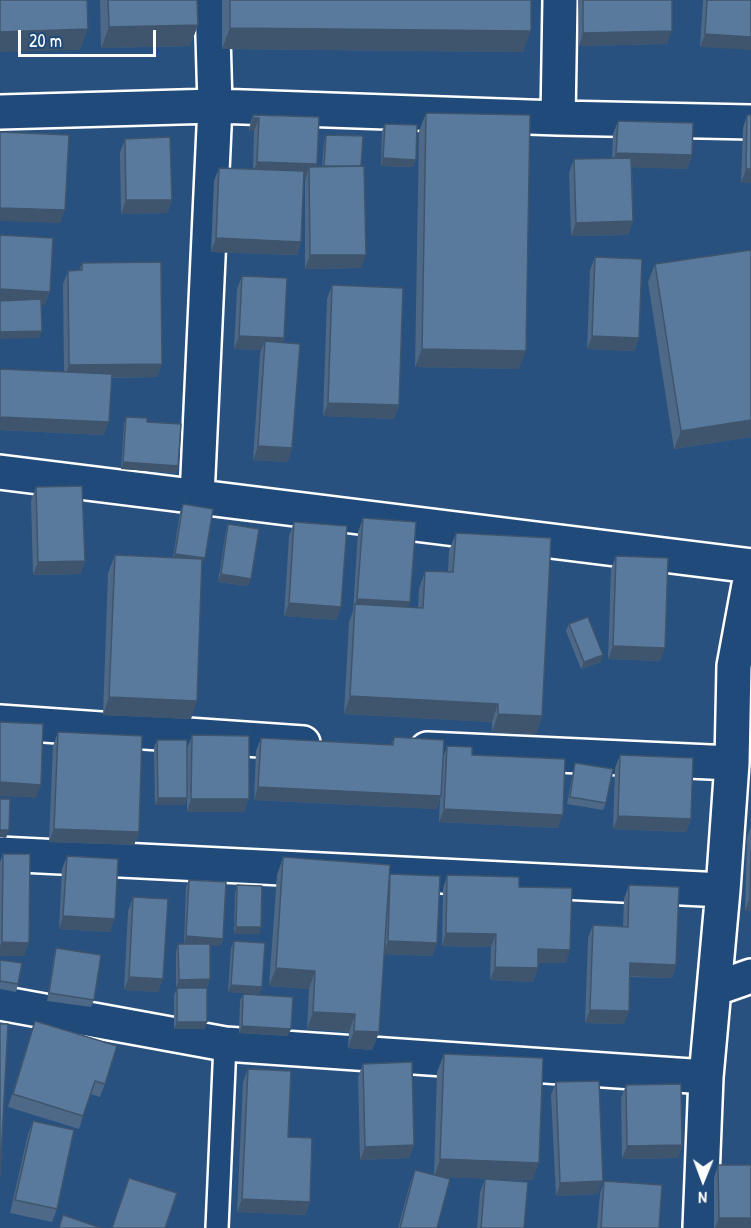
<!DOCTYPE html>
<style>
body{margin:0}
#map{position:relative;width:751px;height:1228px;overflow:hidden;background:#28517f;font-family:"Patrick Hand",sans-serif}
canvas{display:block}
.north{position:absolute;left:673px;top:1150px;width:60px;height:60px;-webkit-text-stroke:4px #1f4a7a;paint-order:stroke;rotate:181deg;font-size:16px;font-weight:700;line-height:24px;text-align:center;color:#fff}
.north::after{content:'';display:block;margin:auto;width:21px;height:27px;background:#fff;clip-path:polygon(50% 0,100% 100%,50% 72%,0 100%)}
.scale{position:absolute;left:18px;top:30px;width:138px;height:27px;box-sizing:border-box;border:3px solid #fff;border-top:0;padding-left:8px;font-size:18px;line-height:21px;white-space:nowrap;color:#fff;-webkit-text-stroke:4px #1f4a7a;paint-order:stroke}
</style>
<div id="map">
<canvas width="751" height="1228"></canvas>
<div class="north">N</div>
<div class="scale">20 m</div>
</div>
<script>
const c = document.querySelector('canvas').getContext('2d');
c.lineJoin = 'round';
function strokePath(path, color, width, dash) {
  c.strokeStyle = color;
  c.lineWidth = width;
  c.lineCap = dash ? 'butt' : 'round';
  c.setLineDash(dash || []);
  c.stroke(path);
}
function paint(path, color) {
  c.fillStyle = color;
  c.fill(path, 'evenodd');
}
const service = new Path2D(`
 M 217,1228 L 225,1044`);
const minor = new Path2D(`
 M 0,112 L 215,106 L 558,118 L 751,122
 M 558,118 L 560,0
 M 0,472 L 751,566
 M 197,497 L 215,106 L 212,0
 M 0,722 L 303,743
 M 427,749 L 732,763
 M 0,854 L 723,890
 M 714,989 L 751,976
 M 0,1003 L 225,1044 L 706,1077
 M 700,1228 L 706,1077 L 723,890 L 732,763 L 734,666 L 751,574`);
strokePath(service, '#fff', 26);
strokePath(minor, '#fff', 38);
strokePath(service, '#1f4a7a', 21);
strokePath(minor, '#1f4a7a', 33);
paint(new Path2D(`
 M 100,0 L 197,0 L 198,25 L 190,46 L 101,48 Z
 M 222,0 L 531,0 L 523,52 L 222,49 Z
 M 578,0 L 672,0 L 667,44 L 579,46 Z
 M 703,0 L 751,0 L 700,47 Z
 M 426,113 L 519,369 L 415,367 L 419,131 Z
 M 253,115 L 317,164 L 316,167 L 322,167 L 324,142 L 326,135 L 361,166 L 361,268 L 305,269 L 305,180 L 306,177 L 304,177 L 301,242 L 297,255 L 211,252 L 214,181 L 219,168 L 253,169 L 254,131 L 249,131 L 249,128 Z
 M 747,115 L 751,115 L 751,183 L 741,183 L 743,128 Z
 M 618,121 L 692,155 L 687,169 L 632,167 L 633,221 L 628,235 L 571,236 L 569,173 L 574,159 L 612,159 L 613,134 Z
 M 385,124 L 413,167 L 381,166 L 382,131 Z
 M 125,139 L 172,200 L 167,213 L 121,214 L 120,152 Z
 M 751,250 L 751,437 L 674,449 L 648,282 L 655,264 Z
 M 595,257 L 639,338 L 634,351 L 587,349 L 590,270 Z
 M 82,263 L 162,364 L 157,377 L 111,378 L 104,435 L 0,430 L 0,369 L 64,372 L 63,284 L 68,271 L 79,271 Z
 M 242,276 L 284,338 L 283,342 L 288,462 L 253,460 L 260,355 L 261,350 L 234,349 L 237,289 Z
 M 332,285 L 399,405 L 394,419 L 323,416 L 327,299 Z
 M 126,417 L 147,422 L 178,466 L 176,473 L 121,469 L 124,424 Z
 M 36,487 L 85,561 L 80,574 L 33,575 L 31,501 Z
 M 183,504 L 202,565 L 191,719 L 103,715 L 108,573 L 115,555 L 173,558 L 180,512 Z
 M 363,518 L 408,608 L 418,608 L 419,589 L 425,571 L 448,572 L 449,551 L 456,533 L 542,716 L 536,734 L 492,732 L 492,722 L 344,714 L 349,622 L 353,611 L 358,532 Z
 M 294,522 L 341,607 L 336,620 L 284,616 L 289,536 Z
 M 228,524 L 248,586 L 218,582 L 226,531 Z
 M 616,556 L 660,661 L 608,659 L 611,569 Z
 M 569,624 L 601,662 L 581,669 L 566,631 Z
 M 58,732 L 139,832 L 134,845 L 49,842 L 53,746 Z
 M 192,735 L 244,812 L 187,812 L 187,799 L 184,805 L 155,805 L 154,747 L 157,740 L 187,749 Z
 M 394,737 L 443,758 L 447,746 L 472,755 L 558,828 L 439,822 L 440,798 L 436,809 L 254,800 L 256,751 L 261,738 L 391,745 Z
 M 620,755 L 691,819 L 686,832 L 613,829 L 615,768 Z
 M 575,763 L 606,803 L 603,810 L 567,804 L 573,771 Z
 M 751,826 L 751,911 L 745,911 L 747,837 Z
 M 3,854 L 24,956 L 0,956 L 0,862 Z
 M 67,856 L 110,932 L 59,929 L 62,869 Z
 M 283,857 L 389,878 L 390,874 L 437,943 L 432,956 L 384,954 L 379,1032 L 372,1050 L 348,1048 L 349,1032 L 307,1029 L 309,989 L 269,986 L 277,875 Z
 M 447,875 L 519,887 L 566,963 L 538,963 L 538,968 L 533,982 L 490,980 L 491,947 L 442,946 L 443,889 Z
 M 189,880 L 223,939 L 220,946 L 210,945 L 210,979 L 207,987 L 176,987 L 176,951 L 178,944 L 184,944 L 186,887 Z
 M 237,885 L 259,934 L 234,934 L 235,893 Z
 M 629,885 L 676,965 L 672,978 L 630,977 L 624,1024 L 585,1023 L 588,938 L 593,925 L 623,926 L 624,899 Z
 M 133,897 L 158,992 L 124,990 L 128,911 Z
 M 234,941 L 262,987 L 259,994 L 228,992 L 231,948 Z
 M 56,948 L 94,1000 L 91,1007 L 47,1001 L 54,955 Z
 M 0,960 L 18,984 L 16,992 L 0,989 Z
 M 177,988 L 205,1029 L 174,1029 L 174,995 Z
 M 243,994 L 288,1036 L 239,1033 L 240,1001 Z
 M 35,1021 L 105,1084 L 100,1097 L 90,1094 L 79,1129 L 8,1107 Z
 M 444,1054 L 533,1180 L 442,1177 L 437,1228 L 398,1228 L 410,1184 L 415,1170 L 434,1175 L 437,1072 Z
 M 363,1064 L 414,1145 L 409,1158 L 360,1160 L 358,1077 Z
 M 248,1069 L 288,1137 L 310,1202 L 305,1215 L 237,1212 L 243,1082 Z
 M 556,1082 L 598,1194 L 556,1196 L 551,1095 Z
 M 626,1085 L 682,1145 L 678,1158 L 622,1159 L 621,1098 Z
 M 33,1121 L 57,1209 L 52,1222 L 10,1213 L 28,1134 Z
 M 718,1165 L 751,1228 L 714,1228 L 714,1178 Z
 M 485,1179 L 524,1228 L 477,1228 L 480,1192 Z
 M 604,1181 L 659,1228 L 597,1228 L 600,1194 Z`), '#4d6987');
paint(new Path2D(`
 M 198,25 L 190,46 L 101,48 L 109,27 Z
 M 230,28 L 531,31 L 523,52 L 222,49 Z
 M 88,29 L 80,50 L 0,52 L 0,32 Z
 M 672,31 L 667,44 L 579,46 L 583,33 Z
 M 705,34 L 751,37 L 751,50 L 700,47 Z
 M 253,118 L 259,118 L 254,131 L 249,131 Z
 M 616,153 L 692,155 L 687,169 L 611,167 Z
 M 383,158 L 416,160 L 413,167 L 381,166 Z
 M 257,162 L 317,164 L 312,177 L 309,167 L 306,177 L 252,175 Z
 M 746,169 L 751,169 L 751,183 L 741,183 Z
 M 126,200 L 172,200 L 167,213 L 121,214 Z
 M 0,208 L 65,210 L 60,223 L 0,221 Z
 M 633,221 L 628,235 L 571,236 L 576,223 Z
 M 216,238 L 301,242 L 297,255 L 211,252 Z
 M 310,255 L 366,255 L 361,268 L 305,269 Z
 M 0,289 L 50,292 L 45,305 L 0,303 Z
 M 42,331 L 39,338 L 0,339 L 0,332 Z
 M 239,336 L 284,338 L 280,351 L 265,341 L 261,350 L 234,349 Z
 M 592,336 L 639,338 L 634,351 L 587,349 Z
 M 422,349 L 526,351 L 519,369 L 415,367 Z
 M 162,364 L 157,377 L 64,378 L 69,365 Z
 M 328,403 L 399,405 L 394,419 L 323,416 Z
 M 0,417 L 109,422 L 104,435 L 0,430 Z
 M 751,420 L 751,437 L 674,449 L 681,431 Z
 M 258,446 L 292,448 L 288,462 L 253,460 Z
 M 123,462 L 178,466 L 176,473 L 121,469 Z
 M 175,554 L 205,558 L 202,565 L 172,561 Z
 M 85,561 L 80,574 L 33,575 L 38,562 Z
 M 221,574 L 251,579 L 248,586 L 218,582 Z
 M 357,599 L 410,602 L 406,615 L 355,605 Z
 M 289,603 L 341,607 L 336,620 L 284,616 Z
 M 613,646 L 665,648 L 660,661 L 608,659 Z
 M 603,655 L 601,662 L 581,669 L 584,662 Z
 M 350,696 L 498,704 L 492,722 L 344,714 Z
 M 109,697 L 197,701 L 191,719 L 103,715 Z
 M 498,714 L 542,716 L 536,734 L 492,732 Z
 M 0,782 L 41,785 L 36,798 L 0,796 Z
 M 258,787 L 441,796 L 436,809 L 254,800 Z
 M 158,798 L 187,798 L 184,805 L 155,805 Z
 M 191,799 L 249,799 L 244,812 L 187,812 Z
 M 444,809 L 563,815 L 558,828 L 439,822 Z
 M 618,816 L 691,819 L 686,832 L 613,829 Z
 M 54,829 L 139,832 L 134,845 L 49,842 Z
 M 0,830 L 9,830 L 6,838 L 0,837 Z
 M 750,897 L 751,897 L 751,911 L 745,911 Z
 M 63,916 L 115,919 L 110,932 L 59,929 Z
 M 236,927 L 261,927 L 259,934 L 234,934 Z
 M 446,933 L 496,934 L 491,947 L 442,946 Z
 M 186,936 L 223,939 L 220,946 L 184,944 Z
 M 388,941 L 437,943 L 432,956 L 383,954 Z
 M 2,942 L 29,943 L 24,956 L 0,956 L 0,946 Z
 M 538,949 L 570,950 L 566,963 L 533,963 Z
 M 630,963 L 676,965 L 672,978 L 625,976 Z
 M 495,967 L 538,968 L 533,982 L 490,980 Z
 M 276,968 L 315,971 L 309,989 L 269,986 Z
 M 129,977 L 163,979 L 158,992 L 124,990 Z
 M 210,979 L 207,987 L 176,987 L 179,980 Z
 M 231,985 L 262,987 L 259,994 L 228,992 Z
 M 590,1010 L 629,1011 L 624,1024 L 585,1023 Z
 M 313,1012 L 355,1014 L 349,1032 L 307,1029 Z
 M 177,1022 L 207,1022 L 205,1029 L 174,1029 Z
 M 242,1026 L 291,1029 L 288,1036 L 239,1033 Z
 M 354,1031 L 379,1032 L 372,1050 L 348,1048 Z
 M 414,1145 L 409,1158 L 360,1160 L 365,1147 Z
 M 682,1145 L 678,1158 L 622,1159 L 627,1146 Z
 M 440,1159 L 539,1163 L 533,1180 L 434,1177 Z
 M 603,1181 L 598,1194 L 556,1196 L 560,1183 Z
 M 242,1199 L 310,1202 L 305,1215 L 237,1212 Z
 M 719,1218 L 751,1218 L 751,1228 L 715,1228 Z`), '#3f556e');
const building = new Path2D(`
 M 0,0 L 87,0 L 88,29 L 0,32 Z
 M 108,0 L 197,0 L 198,25 L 109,27 Z
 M 230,0 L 531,0 L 531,31 L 230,28 Z
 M 583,0 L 672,0 L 672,31 L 583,33 Z
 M 707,0 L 751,0 L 751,37 L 705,34 Z
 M 426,113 L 530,115 L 526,351 L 422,349 Z
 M 253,115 L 319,117 L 317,164 L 257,162 L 259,118 L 253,118 Z
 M 747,115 L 751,115 L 751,169 L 746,169 Z
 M 618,121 L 693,123 L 692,155 L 616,153 Z
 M 385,124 L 417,125 L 416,160 L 383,158 Z
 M 0,132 L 69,135 L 65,210 L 0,208 Z
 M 326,135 L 363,136 L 361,166 L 324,166 Z
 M 170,137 L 172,200 L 126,200 L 125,139 Z
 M 631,158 L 633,221 L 576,223 L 574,159 Z
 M 364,166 L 366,255 L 310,255 L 309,167 Z
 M 219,168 L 304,171 L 301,242 L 216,238 Z
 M 0,235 L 53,238 L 50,292 L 0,289 Z
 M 751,250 L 751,420 L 681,431 L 655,264 Z
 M 595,257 L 642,259 L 639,338 L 592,336 Z
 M 161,262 L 162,364 L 69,365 L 68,271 L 82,270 L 82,263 Z
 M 242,276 L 287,278 L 284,338 L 239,336 Z
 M 332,285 L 403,288 L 399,405 L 328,403 Z
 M 41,299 L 42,331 L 0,332 L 0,301 Z
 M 265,341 L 300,344 L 292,448 L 258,446 Z
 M 0,369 L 112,374 L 109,422 L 0,417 Z
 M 126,417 L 147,418 L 147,422 L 181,424 L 178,466 L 123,462 Z
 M 82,486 L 85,561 L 38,562 L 36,487 Z
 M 183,504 L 213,509 L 205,558 L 175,554 Z
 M 363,518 L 416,522 L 410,602 L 357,599 Z
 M 294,522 L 347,526 L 341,607 L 289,603 Z
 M 228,524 L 259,529 L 251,579 L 221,574 Z
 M 456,533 L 551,538 L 542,716 L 498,714 L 498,704 L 350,696 L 355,604 L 423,608 L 425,571 L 453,572 Z
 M 115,555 L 202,559 L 197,701 L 109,697 Z
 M 616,556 L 668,558 L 665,648 L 613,646 Z
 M 588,617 L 603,655 L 584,662 L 569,624 Z
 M 0,722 L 43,724 L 41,785 L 0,782 Z
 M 58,732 L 142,736 L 139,832 L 54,829 Z
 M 192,735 L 249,736 L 249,799 L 191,799 Z
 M 394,737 L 444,740 L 441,796 L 258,787 L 261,738 L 393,745 Z
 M 157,740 L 187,740 L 187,798 L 158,798 Z
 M 447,746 L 472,747 L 472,755 L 565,759 L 563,815 L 444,809 Z
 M 620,755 L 693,758 L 691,819 L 618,816 Z
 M 575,763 L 613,769 L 606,803 L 570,797 Z
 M 0,799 L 10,799 L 9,830 L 0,830 Z
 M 751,851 L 751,897 L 750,897 Z
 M 3,854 L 30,854 L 29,943 L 2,942 Z
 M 67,856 L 118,859 L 115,919 L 63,916 Z
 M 283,857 L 390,865 L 379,1032 L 354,1031 L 355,1014 L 313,1012 L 315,971 L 276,968 Z
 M 390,874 L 440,876 L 437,943 L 388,941 Z
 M 447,875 L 519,877 L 519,887 L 572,888 L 570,950 L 538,949 L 538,968 L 495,967 L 496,934 L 446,933 Z
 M 189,880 L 226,882 L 223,939 L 186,936 Z
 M 237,885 L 262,886 L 261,927 L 236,927 Z
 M 629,885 L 679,887 L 676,965 L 630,963 L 629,1011 L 590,1010 L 593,925 L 628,927 Z
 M 133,897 L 168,899 L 163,979 L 129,977 Z
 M 234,941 L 265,943 L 262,987 L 231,985 Z
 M 178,944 L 210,944 L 210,979 L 179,980 Z
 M 56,948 L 101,955 L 94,1000 L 49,993 Z
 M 0,960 L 22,963 L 18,984 L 0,981 Z
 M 177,988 L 207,988 L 207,1022 L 177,1022 Z
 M 243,994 L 293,997 L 291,1029 L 242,1026 Z
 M 35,1021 L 117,1046 L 105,1084 L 95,1081 L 83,1116 L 13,1094 Z
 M 0,1024 L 8,1024 L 0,1177 Z
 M 444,1054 L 543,1058 L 539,1163 L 440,1159 Z
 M 412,1062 L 414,1145 L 365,1147 L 363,1064 Z
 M 248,1069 L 291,1071 L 288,1137 L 312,1138 L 310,1202 L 242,1199 Z
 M 599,1081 L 603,1181 L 560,1183 L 556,1082 Z
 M 681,1084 L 682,1145 L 627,1146 L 626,1085 Z
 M 33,1121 L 74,1130 L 57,1209 L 15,1200 Z
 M 718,1165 L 751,1165 L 751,1218 L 719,1218 Z
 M 415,1170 L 450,1179 L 437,1228 L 400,1228 Z
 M 129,1178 L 177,1193 L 165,1228 L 112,1228 Z
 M 485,1179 L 528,1182 L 524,1228 L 481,1228 Z
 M 604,1181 L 662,1185 L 659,1228 L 601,1228 Z
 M 63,1215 L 101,1228 L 59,1228 Z`);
paint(building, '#5a7a9d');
strokePath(building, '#3f556e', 1.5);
</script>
